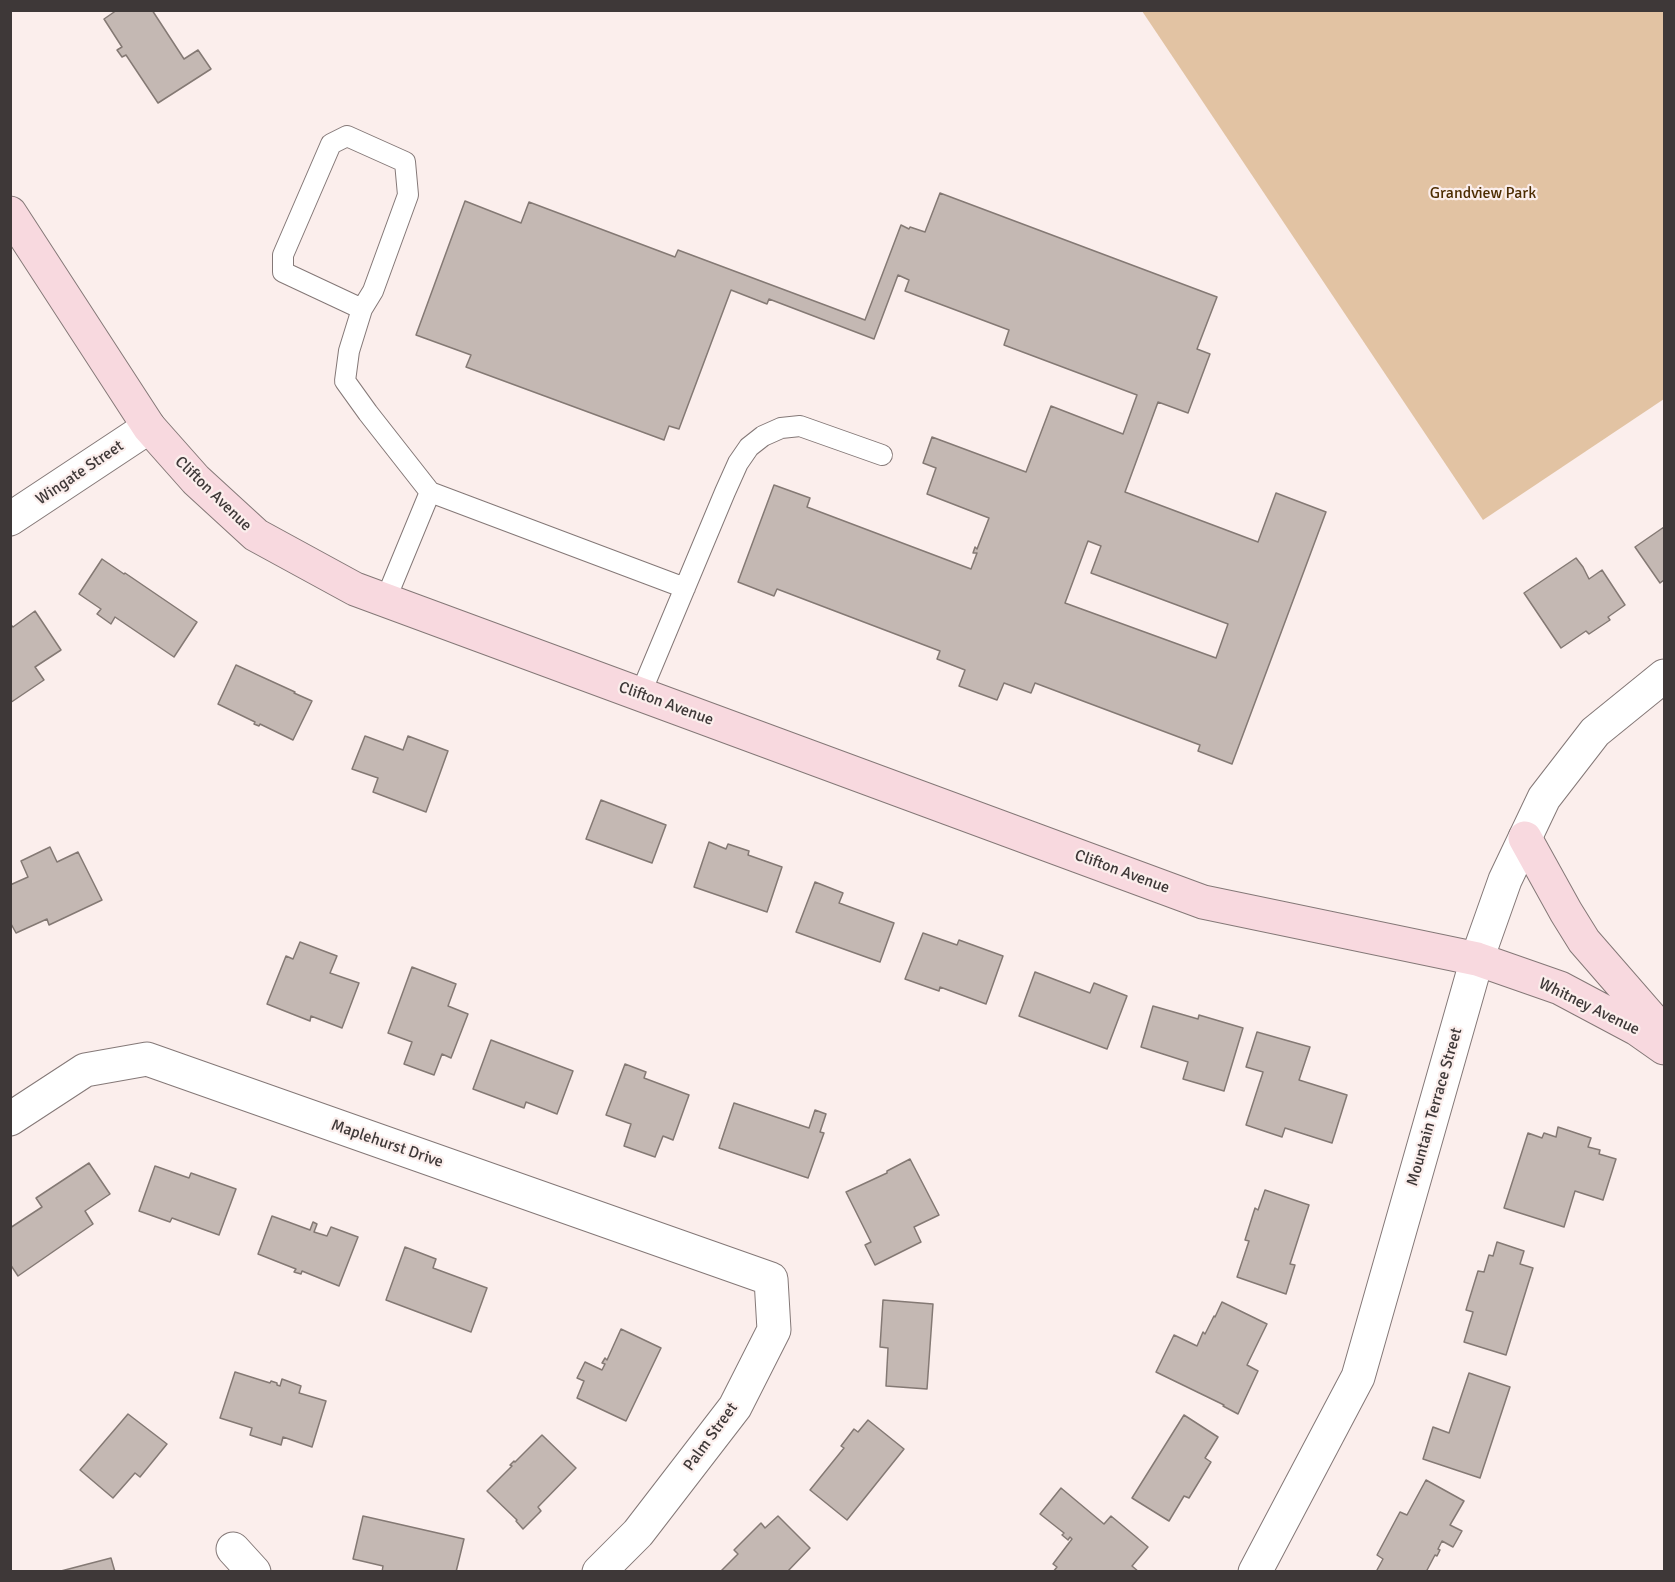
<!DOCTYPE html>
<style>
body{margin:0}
#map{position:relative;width:1675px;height:1582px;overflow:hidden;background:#fbeeec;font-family:Signika,sans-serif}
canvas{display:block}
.frame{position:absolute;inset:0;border:12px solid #3e3838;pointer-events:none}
</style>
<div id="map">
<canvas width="1675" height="1582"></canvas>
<div class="frame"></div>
</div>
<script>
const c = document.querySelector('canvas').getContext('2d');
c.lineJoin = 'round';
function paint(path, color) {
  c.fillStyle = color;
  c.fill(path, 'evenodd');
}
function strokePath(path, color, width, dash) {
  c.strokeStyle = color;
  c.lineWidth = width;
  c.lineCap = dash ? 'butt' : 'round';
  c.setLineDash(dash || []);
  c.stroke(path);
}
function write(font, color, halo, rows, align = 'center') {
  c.font = font + ' Signika,sans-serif';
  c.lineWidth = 4.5;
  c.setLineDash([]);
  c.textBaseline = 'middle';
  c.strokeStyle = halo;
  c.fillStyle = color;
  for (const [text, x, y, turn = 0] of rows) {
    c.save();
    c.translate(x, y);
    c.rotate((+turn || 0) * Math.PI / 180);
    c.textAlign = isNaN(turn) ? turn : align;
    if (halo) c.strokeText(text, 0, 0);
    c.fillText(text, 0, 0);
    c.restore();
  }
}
paint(new Path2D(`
 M 1142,11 L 1664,11 L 1664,399 L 1483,520 Z`), '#e2c3a3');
const building = new Path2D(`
 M 117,10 L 152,10 L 184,59 L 198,50 L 211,69 L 158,103 L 126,55 L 122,57 L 117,50 L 122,47 L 104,19 Z
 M 940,193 L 1217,297 L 1197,349 L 1210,354 L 1188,413 L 1158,402 L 1125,492 L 1258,542 L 1276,493 L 1326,512 L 1232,764 L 1198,751 L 1200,745 L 1035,683 L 1031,693 L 1004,683 L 997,700 L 959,686 L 965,670 L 937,659 L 940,651 L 777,589 L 774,596 L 738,582 L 774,485 L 810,498 L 807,507 L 971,569 L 977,553 L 973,553 L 975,547 L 977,549 L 989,518 L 927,494 L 936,468 L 923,463 L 932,437 L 1026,472 L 1051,406 L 1123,434 L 1137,395 L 1004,345 L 1009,330 L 905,291 L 909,280 L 898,275 L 874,339 L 769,299 L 767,304 L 731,290 L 679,429 L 669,426 L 664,440 L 466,367 L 471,355 L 416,335 L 465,201 L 521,223 L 529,202 L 675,257 L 678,250 L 865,320 L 901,225 L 909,229 L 910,227 L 925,232 ZM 1088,541 L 1101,546 L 1091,573 L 1228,624 L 1216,658 L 1065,603 Z
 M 1664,527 L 1664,580 L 1660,583 L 1635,547 Z
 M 1576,558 L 1583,567 L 1589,579 L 1602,570 L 1625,605 L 1608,617 L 1610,620 L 1589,634 L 1586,631 L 1561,648 L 1524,593 Z
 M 102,559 L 124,574 L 125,573 L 197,622 L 174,657 L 115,617 L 111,624 L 97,614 L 101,609 L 79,594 Z
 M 35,611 L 61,650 L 35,667 L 44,680 L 10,703 L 10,624 L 13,627 Z
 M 236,665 L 295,692 L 294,693 L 312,701 L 293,740 L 260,724 L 259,726 L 254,724 L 255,722 L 218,704 Z
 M 365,736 L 403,750 L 408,736 L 448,751 L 426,812 L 373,792 L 378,778 L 352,769 Z
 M 601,800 L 666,825 L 652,863 L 586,839 Z
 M 709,842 L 726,849 L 728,844 L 749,851 L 748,855 L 782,867 L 767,912 L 694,887 Z
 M 50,847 L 57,862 L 78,852 L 102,900 L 49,925 L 47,919 L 16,933 L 10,922 L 10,885 L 28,877 L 21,861 Z
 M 815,882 L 843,893 L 839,903 L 894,923 L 880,962 L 796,932 Z
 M 923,933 L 957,945 L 959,940 L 1003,956 L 986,1004 L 940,987 L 939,991 L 905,979 Z
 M 300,942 L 337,956 L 330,973 L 359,983 L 342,1028 L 311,1016 L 310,1021 L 267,1004 L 286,956 L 293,959 Z
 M 412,967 L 456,984 L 448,1006 L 468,1014 L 451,1058 L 442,1054 L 434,1075 L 404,1064 L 412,1042 L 388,1033 Z
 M 1035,972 L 1090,993 L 1094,983 L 1127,996 L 1107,1049 L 1019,1016 Z
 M 1153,1006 L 1198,1019 L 1199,1015 L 1243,1028 L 1224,1091 L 1183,1079 L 1188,1062 L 1141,1047 Z
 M 1257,1032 L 1310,1047 L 1299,1080 L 1347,1095 L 1332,1143 L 1285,1128 L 1282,1137 L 1246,1125 L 1263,1072 L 1246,1067 Z
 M 491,1040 L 573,1071 L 557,1114 L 526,1102 L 524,1108 L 473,1089 Z
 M 625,1064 L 646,1072 L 644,1078 L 689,1095 L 673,1140 L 663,1136 L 655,1157 L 624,1146 L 631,1124 L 606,1115 Z
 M 734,1103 L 809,1128 L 815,1110 L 826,1114 L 820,1132 L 824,1133 L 808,1178 L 719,1148 Z
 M 1558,1127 L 1591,1138 L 1588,1147 L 1600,1150 L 1599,1154 L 1616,1159 L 1603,1200 L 1575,1191 L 1564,1227 L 1504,1208 L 1528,1133 L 1542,1138 L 1544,1133 L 1556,1137 Z
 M 910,1159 L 939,1215 L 914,1227 L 921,1242 L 875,1265 L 865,1245 L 871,1242 L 846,1192 L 887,1173 L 887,1171 Z
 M 89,1163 L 110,1194 L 85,1211 L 93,1224 L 18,1276 L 10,1264 L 10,1228 L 42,1207 L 36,1198 Z
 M 155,1166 L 189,1178 L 191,1173 L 236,1189 L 219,1235 L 172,1218 L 170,1222 L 139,1211 Z
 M 1265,1190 L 1309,1205 L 1290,1264 L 1295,1265 L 1286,1294 L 1237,1277 L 1249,1241 L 1245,1240 L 1255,1208 L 1258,1210 Z
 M 272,1216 L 310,1230 L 313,1222 L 317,1224 L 314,1232 L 327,1236 L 331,1227 L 358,1237 L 339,1286 L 302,1271 L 301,1274 L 294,1272 L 296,1269 L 258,1254 Z
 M 1497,1242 L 1524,1251 L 1520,1264 L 1533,1268 L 1506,1355 L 1464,1342 L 1473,1312 L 1466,1310 L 1478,1271 L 1484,1272 L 1489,1255 L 1493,1256 Z
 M 405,1247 L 436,1259 L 433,1268 L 487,1288 L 471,1332 L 386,1300 Z
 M 883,1300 L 933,1304 L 927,1389 L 886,1386 L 888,1348 L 880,1347 Z
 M 1222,1302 L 1267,1324 L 1247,1365 L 1258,1371 L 1238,1414 L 1223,1406 L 1224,1405 L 1156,1372 L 1174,1335 L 1197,1346 L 1203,1332 L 1205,1334 L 1214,1316 L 1215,1317 Z
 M 621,1329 L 661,1348 L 626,1421 L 577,1398 L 584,1381 L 577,1378 L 585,1362 L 602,1370 L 605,1364 L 602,1363 L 605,1358 L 607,1360 Z
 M 235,1372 L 270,1383 L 271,1381 L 277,1383 L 277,1385 L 280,1386 L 282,1379 L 301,1386 L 299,1393 L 326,1401 L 312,1447 L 283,1437 L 281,1445 L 250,1435 L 252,1428 L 220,1418 Z
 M 1469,1373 L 1510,1387 L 1480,1478 L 1423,1459 L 1433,1427 L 1449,1433 Z
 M 128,1414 L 167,1444 L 140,1477 L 135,1473 L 113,1498 L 80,1470 Z
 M 1184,1415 L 1218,1437 L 1205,1458 L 1211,1462 L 1189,1498 L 1184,1496 L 1169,1521 L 1132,1498 Z
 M 868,1420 L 904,1449 L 847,1520 L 810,1490 L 844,1448 L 841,1446 L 854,1429 L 858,1432 Z
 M 542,1435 L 576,1468 L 538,1507 L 541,1511 L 523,1529 L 516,1521 L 517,1520 L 487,1491 L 512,1466 L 510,1465 L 514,1461 L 515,1462 Z
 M 1426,1480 L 1464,1501 L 1450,1525 L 1462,1531 L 1453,1547 L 1442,1541 L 1438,1549 L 1440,1550 L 1437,1556 L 1435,1555 L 1426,1572 L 1380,1572 L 1377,1570 L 1383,1559 L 1377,1555 L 1400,1512 L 1407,1515 Z
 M 1061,1488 L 1104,1524 L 1111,1516 L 1148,1547 L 1132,1566 L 1139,1572 L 1053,1572 L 1057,1567 L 1053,1564 L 1072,1539 L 1070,1537 L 1068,1540 L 1062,1535 L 1064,1533 L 1040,1514 Z
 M 363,1516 L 464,1539 L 456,1572 L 382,1572 L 383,1566 L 353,1559 Z
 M 778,1516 L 810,1548 L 787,1572 L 720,1572 L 738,1554 L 734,1550 L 761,1523 L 765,1528 Z
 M 111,1558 L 115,1572 L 61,1571 Z`);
paint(building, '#c4b8b3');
strokePath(building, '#847974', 1.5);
const service = new Path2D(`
 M 362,309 L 283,272 L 283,255 L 331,144 L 347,136 L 405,162 L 408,195 L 373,291 L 362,309 L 349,351 L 345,381 L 368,413 L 430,492 L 685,588
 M 385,601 L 430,492
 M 640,695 L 725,492 L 738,463 L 749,447 L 763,436 L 781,428 L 800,426 L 882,455`);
const minor = new Path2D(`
 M 10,519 L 149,427
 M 10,1119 L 85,1070 L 147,1059 L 771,1279 L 774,1330 L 735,1407 L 638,1533 L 599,1572
 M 233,1549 L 254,1572`);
const tertiary = new Path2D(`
 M 1255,1572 L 1358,1377 L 1477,959 L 1505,880 L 1544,798 L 1595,732 L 1664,676`);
const secondary = new Path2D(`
 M 10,213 L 149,427 L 196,480 L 256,535 L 355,589 L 1203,902 L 1477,959 L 1560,988 L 1637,1029 L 1664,1048
 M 1525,838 L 1566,912 L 1584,941 L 1664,1033`);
strokePath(service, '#847877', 22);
strokePath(minor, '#847877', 35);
strokePath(tertiary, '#847877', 35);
strokePath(secondary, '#847877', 35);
strokePath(service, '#fff', 20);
strokePath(minor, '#fff', 33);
strokePath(tertiary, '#fff', 33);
strokePath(secondary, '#f8d9df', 33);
write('16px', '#4d2d02', '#fbeeec', [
 ["Grandview Park",1483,194]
]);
write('16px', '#3e3838', '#fbeeec', [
 ["Wingate Street",80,473,-34],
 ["Clifton Avenue",213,494,44],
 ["Clifton Avenue",666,704,20],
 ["Clifton Avenue",1122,872,20],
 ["Whitney Avenue",1589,1007,26],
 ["Mountain Terrace Street",1435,1107,-74],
 ["Maplehurst Drive",387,1144,19],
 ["Palm Street",711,1437,-54]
]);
</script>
